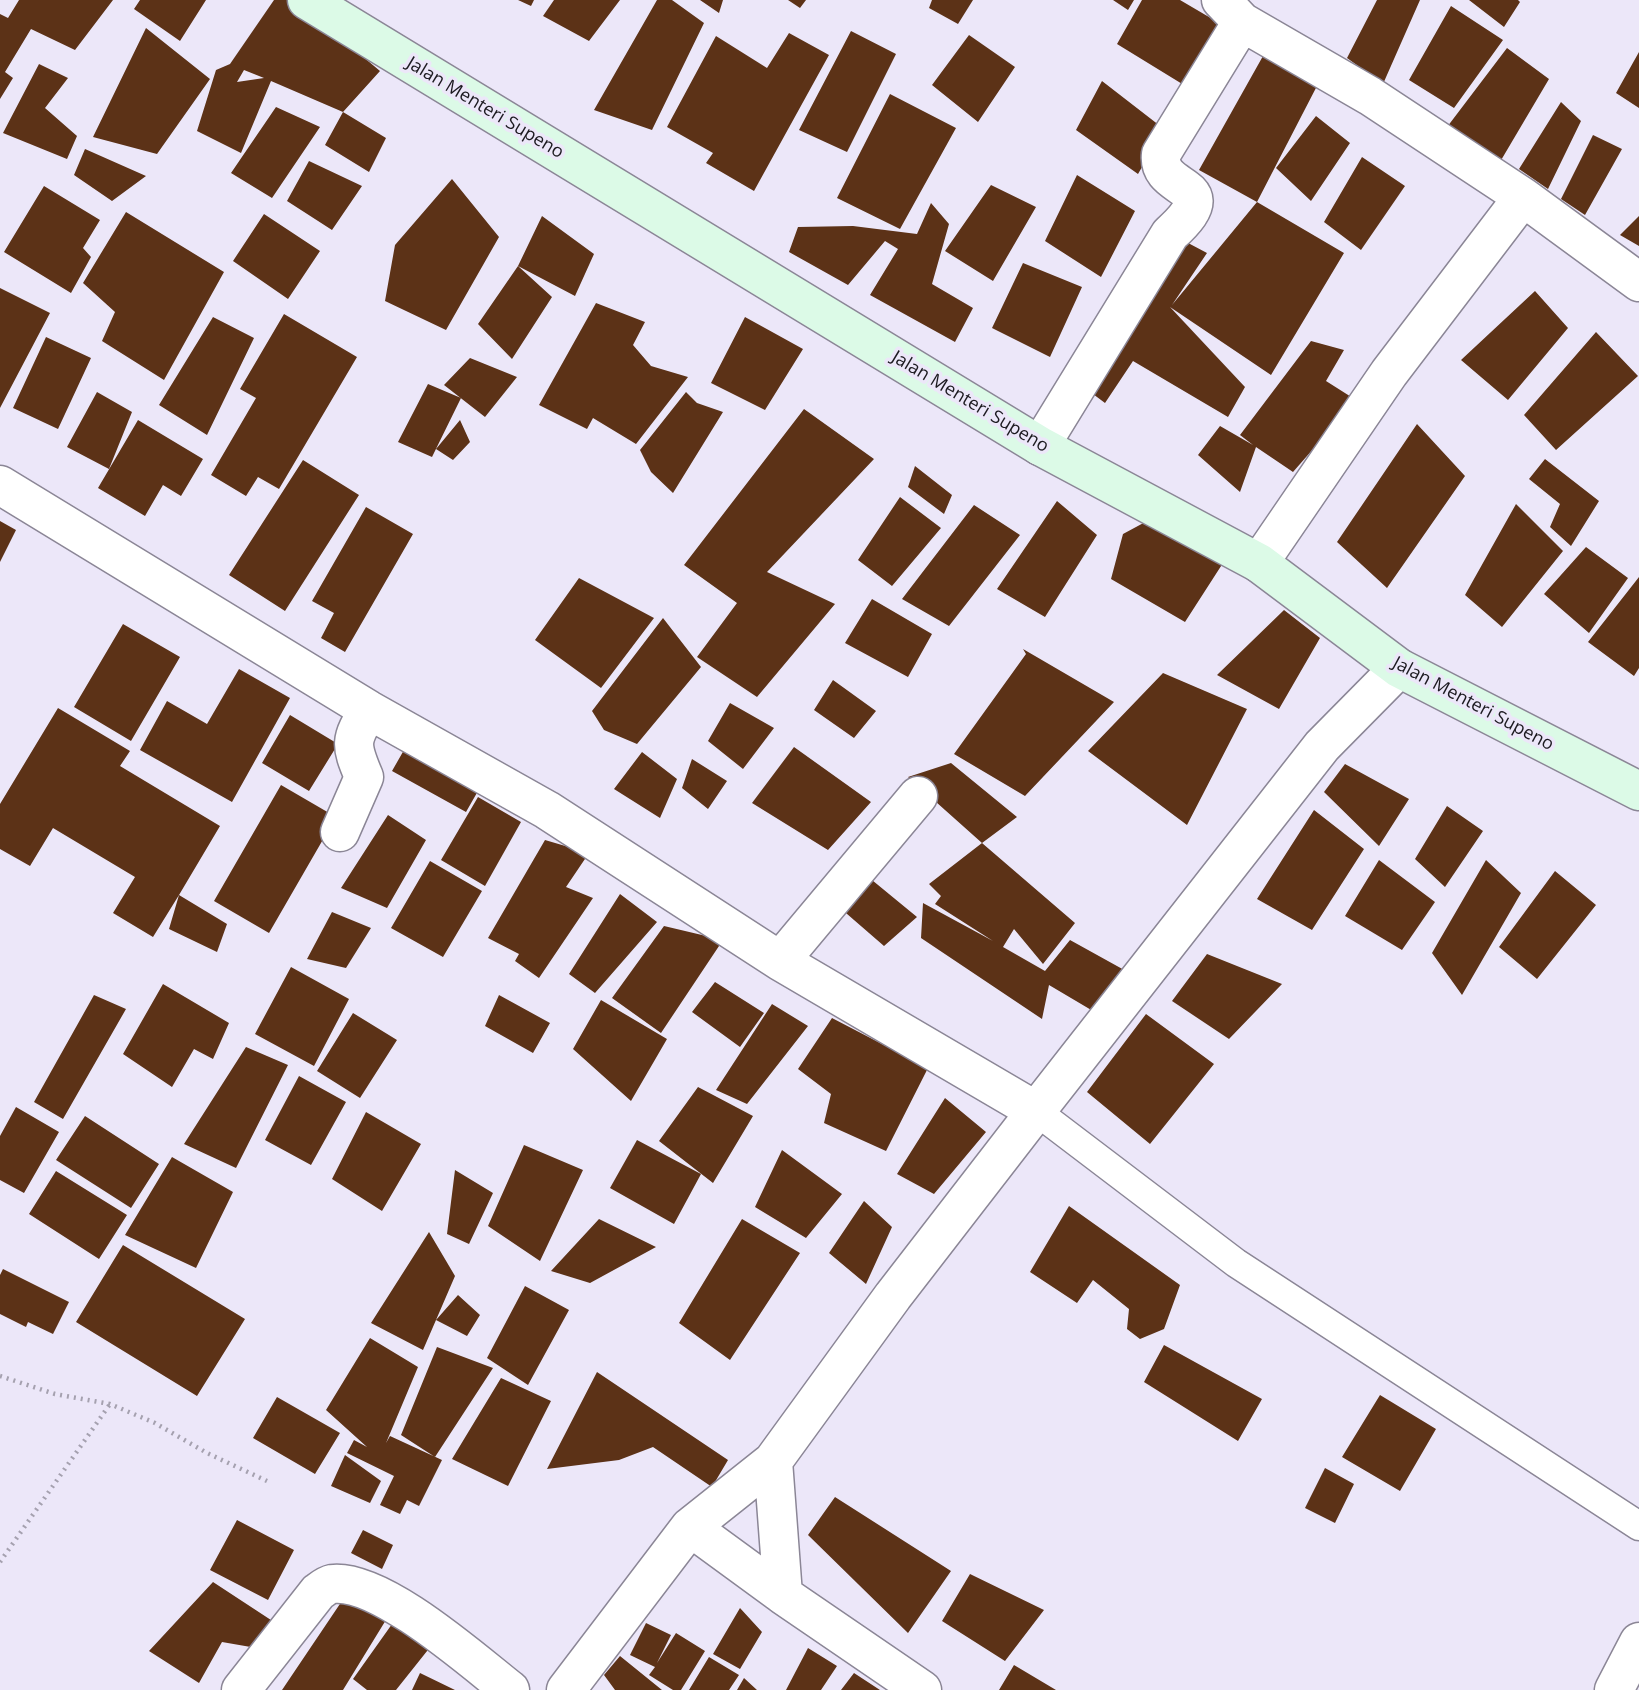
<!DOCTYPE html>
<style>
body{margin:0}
canvas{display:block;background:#ece7f9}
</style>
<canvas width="1639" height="1690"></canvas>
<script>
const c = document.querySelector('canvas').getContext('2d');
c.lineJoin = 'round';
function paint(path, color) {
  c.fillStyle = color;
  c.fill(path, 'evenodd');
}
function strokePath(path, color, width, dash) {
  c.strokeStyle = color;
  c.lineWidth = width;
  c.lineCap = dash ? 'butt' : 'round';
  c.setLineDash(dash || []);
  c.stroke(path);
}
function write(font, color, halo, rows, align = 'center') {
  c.font = font + ' "Open Sans",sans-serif';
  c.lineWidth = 7;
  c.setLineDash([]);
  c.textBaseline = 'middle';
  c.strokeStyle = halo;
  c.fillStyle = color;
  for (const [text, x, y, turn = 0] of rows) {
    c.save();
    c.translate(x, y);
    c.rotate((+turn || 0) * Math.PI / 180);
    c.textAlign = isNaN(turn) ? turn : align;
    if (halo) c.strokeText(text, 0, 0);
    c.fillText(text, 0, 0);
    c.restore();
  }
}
paint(new Path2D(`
 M 19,0 L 113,0 L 75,50 L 31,29 L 5,72 L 13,78 L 0,99 L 0,14 L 8,18 Z
 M 140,0 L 206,0 L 180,41 L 134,9 Z
 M 274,0 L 295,0 L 380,71 L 343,112 L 386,138 L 369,172 L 325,145 L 343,112 L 271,81 L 241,153 L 197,131 L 216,70 L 230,64 ZM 244,70 L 264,78 L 237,82 Z
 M 518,0 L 534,0 L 531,6 Z
 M 554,0 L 620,0 L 589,41 L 543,16 Z
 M 657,0 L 672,0 L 704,23 L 652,130 L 594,110 Z
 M 700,0 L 723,0 L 719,13 Z
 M 788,0 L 806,0 L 800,8 Z
 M 932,0 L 973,0 L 958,24 L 929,8 Z
 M 1113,0 L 1134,0 L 1128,10 Z
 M 1142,0 L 1180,0 L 1226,27 L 1192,90 L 1117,44 Z
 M 1377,0 L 1420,0 L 1383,84 L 1347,58 Z
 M 1469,0 L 1518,0 L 1520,2 L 1504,27 Z
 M 1451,6 L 1503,40 L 1454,108 L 1409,80 Z
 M 146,28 L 210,79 L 157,154 L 93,137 Z
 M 851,31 L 896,54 L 847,152 L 799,130 Z
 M 789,33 L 829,55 L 754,191 L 706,163 L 713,153 L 667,127 L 716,36 L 767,68 Z
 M 969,35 L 1015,67 L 978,122 L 932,85 Z
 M 1507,48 L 1549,79 L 1497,167 L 1441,135 Z
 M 1639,52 L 1639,108 L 1616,93 Z
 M 1263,56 L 1318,84 L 1257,202 L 1199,170 Z
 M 39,64 L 68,78 L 45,108 L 77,136 L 67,159 L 3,133 Z
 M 1102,81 L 1164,129 L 1138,174 L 1076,130 Z
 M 890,94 L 956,128 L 900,229 L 837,198 Z
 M 1561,102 L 1581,121 L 1548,189 L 1519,169 Z
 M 276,107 L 320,127 L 272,198 L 231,173 Z
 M 1316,116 L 1350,143 L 1311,201 L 1276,168 Z
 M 1593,135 L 1622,149 L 1585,215 L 1561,199 Z
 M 85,149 L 146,176 L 112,201 L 74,175 Z
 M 1362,157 L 1405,186 L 1361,250 L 1324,222 Z
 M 309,161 L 362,186 L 332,230 L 287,201 Z
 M 1077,175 L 1135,211 L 1101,277 L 1045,241 Z
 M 452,179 L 499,237 L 446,330 L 385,301 L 395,245 Z
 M 991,185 L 1036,207 L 993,281 L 945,251 Z
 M 44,186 L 100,220 L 83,248 L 91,257 L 71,293 L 4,252 Z
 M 1257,202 L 1344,253 L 1271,375 L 1170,307 L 1245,387 L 1228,417 L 1133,361 L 1105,403 L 1081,385 L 1173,235 L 1207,253 L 1172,305 Z
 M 931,203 L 949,224 L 932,284 L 973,308 L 955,342 L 870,295 L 898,249 L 885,241 L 848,285 L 789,252 L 798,227 L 853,226 L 917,234 Z
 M 126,212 L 224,272 L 164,380 L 102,341 L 115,312 L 83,283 Z
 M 264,214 L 320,251 L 288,299 L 233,261 Z
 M 542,216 L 594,254 L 575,296 L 518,266 Z
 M 1639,216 L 1639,246 L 1620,235 Z
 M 1023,263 L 1082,287 L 1050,357 L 992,328 Z
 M 518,266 L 552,297 L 512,359 L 478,324 Z
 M 0,288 L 50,313 L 0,408 Z
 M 1535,291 L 1568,328 L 1508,400 L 1461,360 Z
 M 596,303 L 645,322 L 633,345 L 651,366 L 688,377 L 636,444 L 593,418 L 587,429 L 539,405 Z
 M 284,314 L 357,357 L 279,489 L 258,477 L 246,496 L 211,475 L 256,398 L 240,389 Z
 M 213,317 L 254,338 L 207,435 L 159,405 Z
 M 745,317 L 803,349 L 765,410 L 711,383 Z
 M 1596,332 L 1638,376 L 1556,450 L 1524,415 Z
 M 46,337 L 91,358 L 58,429 L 13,408 Z
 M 1311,341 L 1344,350 L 1326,381 L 1356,400 L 1293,472 L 1256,447 L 1240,492 L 1198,455 L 1220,426 L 1253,445 L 1240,435 Z
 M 470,358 L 517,377 L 485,417 L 444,385 Z
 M 428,384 L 461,398 L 432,457 L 398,442 Z
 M 97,392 L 132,412 L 109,469 L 67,447 Z
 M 686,392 L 697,403 L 723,412 L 673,493 L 651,472 L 640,450 Z
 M 804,409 L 874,459 L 767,572 L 835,604 L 757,697 L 697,657 L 737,603 L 684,565 Z
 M 138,420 L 203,459 L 181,496 L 163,485 L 145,516 L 98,488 Z
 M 460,420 L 470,442 L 453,460 L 436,449 Z
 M 1417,424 L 1465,476 L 1387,588 L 1337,542 Z
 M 1545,459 L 1599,501 L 1571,546 L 1550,527 L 1560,504 L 1529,479 Z
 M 303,460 L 359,495 L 285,611 L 229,575 Z
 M 915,466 L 952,495 L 944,514 L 908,487 Z
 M 900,497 L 941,528 L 892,586 L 858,560 Z
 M 1057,501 L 1097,535 L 1045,617 L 997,589 Z
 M 1516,504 L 1563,551 L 1502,627 L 1465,595 Z
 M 974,505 L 1020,535 L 949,626 L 902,599 Z
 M 366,507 L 413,534 L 345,652 L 321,638 L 334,613 L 312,601 Z
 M 1149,520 L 1223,563 L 1185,622 L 1111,579 L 1123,534 Z
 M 0,521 L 16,530 L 0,562 Z
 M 1586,547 L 1628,578 L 1589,633 L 1544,594 Z
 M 1639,577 L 1639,668 L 1634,676 L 1588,642 Z
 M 579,578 L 654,618 L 601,688 L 535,640 Z
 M 872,599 L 932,634 L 908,677 L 845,643 Z
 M 1284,610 L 1320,638 L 1279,709 L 1217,675 Z
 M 663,618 L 701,667 L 637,744 L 604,730 L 592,711 Z
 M 123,624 L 180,657 L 131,741 L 74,707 Z
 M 1023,649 L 1114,702 L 1025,796 L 954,754 L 1026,654 Z
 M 239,669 L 290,698 L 232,802 L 140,750 L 167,701 L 207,724 Z
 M 1163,673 L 1247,709 L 1187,825 L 1088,751 Z
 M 833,680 L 876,711 L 854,738 L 814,710 Z
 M 730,703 L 774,728 L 743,769 L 708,741 Z
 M 58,708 L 130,751 L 120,766 L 220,826 L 179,895 L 227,924 L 217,952 L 169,929 L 179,895 L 153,937 L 113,913 L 135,877 L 53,828 L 30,866 L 0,849 L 0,804 Z
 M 290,715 L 338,744 L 309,791 L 262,763 Z
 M 408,743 L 482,784 L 466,812 L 392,771 Z
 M 794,747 L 871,802 L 828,850 L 752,803 Z
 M 642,752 L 677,779 L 660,818 L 614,789 Z
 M 692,759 L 727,781 L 708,809 L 682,788 Z
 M 951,763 L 1017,817 L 982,843 L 1075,923 L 1043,964 L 1014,929 L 1003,947 L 1045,971 L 1070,940 L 1126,971 L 1098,1014 L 1049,985 L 1042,1019 L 921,938 L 923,903 L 993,941 L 935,904 L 941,896 L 929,884 L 982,843 L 908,777 Z
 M 1345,764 L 1409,799 L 1379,846 L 1324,792 Z
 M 281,785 L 336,817 L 269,933 L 214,901 Z
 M 478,797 L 521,822 L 485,886 L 441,860 Z
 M 1447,806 L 1483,831 L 1445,887 L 1415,859 Z
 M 1314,810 L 1364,849 L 1312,930 L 1257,899 Z
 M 388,815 L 426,840 L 387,908 L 341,888 Z
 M 545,840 L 589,853 L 566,887 L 593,898 L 539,978 L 515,961 L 519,954 L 488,938 Z
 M 1379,860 L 1435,902 L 1402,950 L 1345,916 Z
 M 1486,860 L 1521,893 L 1462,995 L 1432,953 Z
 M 430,861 L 482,891 L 443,957 L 391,928 Z
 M 861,871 L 917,917 L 884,946 L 839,907 Z
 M 1555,871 L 1596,905 L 1537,979 L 1499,947 Z
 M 620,894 L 657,922 L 595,993 L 569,974 Z
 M 332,912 L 371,928 L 346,968 L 307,959 Z
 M 664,926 L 723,940 L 661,1033 L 612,998 Z
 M 1207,954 L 1282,984 L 1229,1039 L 1172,1001 Z
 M 291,967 L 349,999 L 314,1066 L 255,1034 Z
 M 715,982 L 764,1013 L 740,1047 L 692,1012 Z
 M 163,984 L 229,1023 L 213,1059 L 194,1049 L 172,1087 L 123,1054 Z
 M 94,995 L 126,1009 L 63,1119 L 34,1102 Z
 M 499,995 L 550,1023 L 533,1053 L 485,1026 Z
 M 601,1000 L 667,1039 L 631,1101 L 573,1049 Z
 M 772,1004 L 808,1026 L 747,1104 L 716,1090 Z
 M 353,1013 L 397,1040 L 360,1098 L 317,1071 Z
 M 1146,1014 L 1214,1064 L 1150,1144 L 1087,1092 Z
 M 832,1018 L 928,1068 L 886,1151 L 824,1123 L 831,1094 L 798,1069 Z
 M 246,1047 L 288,1065 L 236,1168 L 184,1144 Z
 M 299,1076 L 346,1102 L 311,1165 L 265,1140 Z
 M 698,1087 L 753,1116 L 713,1183 L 659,1141 Z
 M 945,1098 L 986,1132 L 934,1194 L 897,1174 Z
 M 16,1107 L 59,1132 L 24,1193 L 0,1180 L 0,1136 Z
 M 366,1112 L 421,1144 L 382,1211 L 332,1179 Z
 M 85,1116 L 159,1164 L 131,1208 L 56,1160 Z
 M 637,1140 L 701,1174 L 674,1224 L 610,1188 Z
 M 524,1145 L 583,1170 L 540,1261 L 488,1226 Z
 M 782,1150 L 842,1194 L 806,1238 L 755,1207 Z
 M 172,1157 L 233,1192 L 196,1268 L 125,1235 Z
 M 455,1170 L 493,1193 L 469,1244 L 447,1234 Z
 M 56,1171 L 127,1215 L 99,1259 L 29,1214 Z
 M 864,1201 L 892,1227 L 866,1284 L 829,1253 Z
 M 1069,1206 L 1180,1285 L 1164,1329 L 1140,1339 L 1127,1329 L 1129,1309 L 1093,1280 L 1077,1303 L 1030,1272 Z
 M 599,1219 L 656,1247 L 590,1283 L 551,1271 Z
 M 742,1219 L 800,1253 L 730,1360 L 679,1323 Z
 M 429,1232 L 455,1276 L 436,1320 L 458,1295 L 480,1315 L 467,1336 L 436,1320 L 423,1350 L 371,1323 Z
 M 123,1245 L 245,1319 L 197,1396 L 76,1322 Z
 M 3,1269 L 69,1302 L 53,1334 L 28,1322 L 26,1327 L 0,1314 L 0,1275 Z
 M 525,1286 L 569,1310 L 528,1385 L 487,1358 Z
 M 370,1338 L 418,1367 L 386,1443 L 390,1436 L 442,1460 L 419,1506 L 407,1500 L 400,1514 L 380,1505 L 394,1476 L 347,1453 L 354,1440 L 367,1447 L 326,1410 Z
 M 1164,1345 L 1262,1399 L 1238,1441 L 1144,1382 Z
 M 437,1347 L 493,1368 L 435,1457 L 401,1435 Z
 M 597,1372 L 728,1460 L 712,1487 L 653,1447 L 619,1460 L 547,1469 Z
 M 501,1378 L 551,1401 L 508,1486 L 452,1459 Z
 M 1380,1395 L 1436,1429 L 1400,1491 L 1342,1457 Z
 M 277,1397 L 340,1433 L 315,1474 L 253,1438 Z
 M 345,1455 L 381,1481 L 370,1503 L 331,1486 Z
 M 1325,1468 L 1354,1484 L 1335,1523 L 1305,1508 Z
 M 835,1497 L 951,1571 L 908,1633 L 808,1535 Z
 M 237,1520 L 294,1550 L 268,1600 L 210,1570 Z
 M 363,1530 L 393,1545 L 382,1569 L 351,1553 Z
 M 970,1574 L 1044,1610 L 1005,1661 L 942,1621 Z
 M 213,1582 L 274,1622 L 268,1650 L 222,1642 L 199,1683 L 149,1651 Z
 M 350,1589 L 389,1615 L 343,1690 L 282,1690 Z
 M 740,1608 L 762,1632 L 740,1669 L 713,1654 Z
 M 402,1610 L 439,1636 L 396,1690 L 367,1690 L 353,1679 Z
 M 646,1623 L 671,1635 L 657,1663 L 676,1633 L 705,1651 L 681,1690 L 673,1690 L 649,1675 L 655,1667 L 630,1655 Z
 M 808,1648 L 837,1666 L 821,1690 L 786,1690 Z
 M 620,1656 L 662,1690 L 615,1690 L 604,1675 Z
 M 709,1657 L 739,1675 L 729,1690 L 689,1690 Z
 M 1014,1665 L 1056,1690 L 999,1690 Z
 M 420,1673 L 455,1690 L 412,1690 Z
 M 854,1673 L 880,1690 L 841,1690 Z
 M 744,1678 L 757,1690 L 737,1690 Z`), '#5c3217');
const service = new Path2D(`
 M 1036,1111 L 1236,1263 L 1639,1526`);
const minor = new Path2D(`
 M 1221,0 L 1242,22 L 1370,96 L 1523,197
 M 1040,446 L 1170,234 C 1230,180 1156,195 1161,154 L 1242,22
 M 0,485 L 369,710 L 547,810 L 780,961 L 1036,1111 L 893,1296 L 773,1461 L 690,1527 L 566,1690
 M 1259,563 L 1389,373 L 1523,197 L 1639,282
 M 340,832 L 364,777 C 350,744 350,740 369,710
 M 780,961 L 918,796
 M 1036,1111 L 1322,746 L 1399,668
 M 773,1461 L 783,1595
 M 690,1527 L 783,1595 L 922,1690
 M 241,1690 L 318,1592 C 322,1589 327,1585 332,1584 C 380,1578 473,1661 510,1690
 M 1614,1690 L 1639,1642`);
const secondary = new Path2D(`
 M 307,0 L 1040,446 L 1259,563 L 1399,668 L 1639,791`);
strokePath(service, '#8b8696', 31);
strokePath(minor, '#8b8696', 41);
strokePath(secondary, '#8b8696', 41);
strokePath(new Path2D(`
 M 0,1376 L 55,1394 L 110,1404 L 155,1423 L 207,1453 L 267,1481
 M 0,1562 L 110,1404`), '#a5a1af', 4.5, [2, 5]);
strokePath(service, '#fff', 28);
strokePath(minor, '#fff', 38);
strokePath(secondary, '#dcfae7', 38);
write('18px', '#1c1a20', '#ece7f9', [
 ["Jalan Menteri Supeno",485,108,31],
 ["Jalan Menteri Supeno",970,402,31],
 ["Jalan Menteri Supeno",1473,704,28]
]);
</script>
